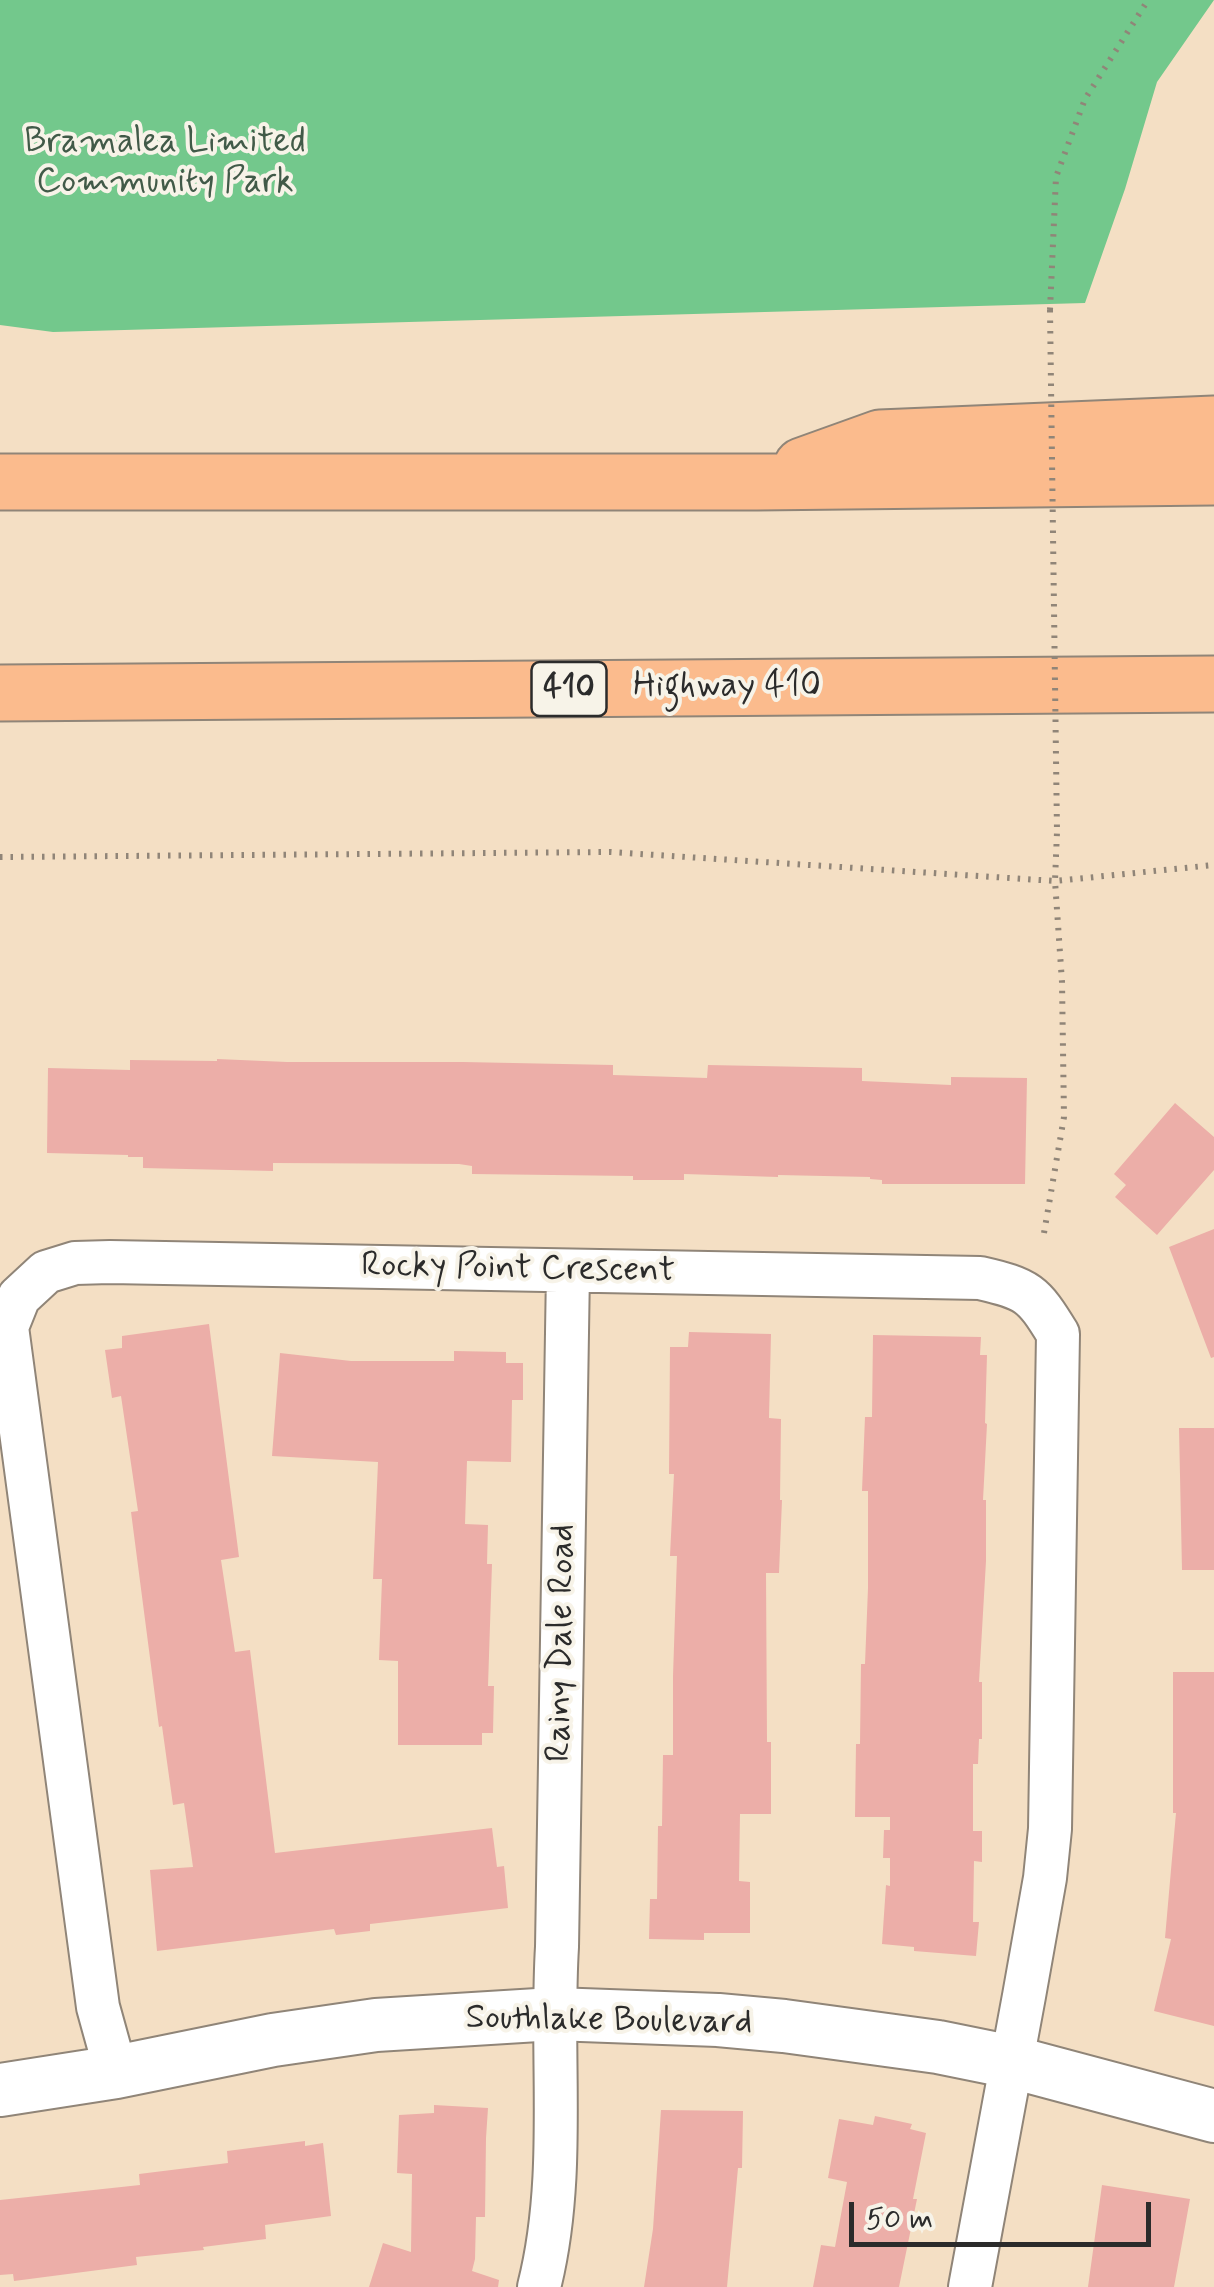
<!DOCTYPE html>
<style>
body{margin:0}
#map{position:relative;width:1214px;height:2287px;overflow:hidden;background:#f4dfc4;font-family:Mynerve,sans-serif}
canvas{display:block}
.scale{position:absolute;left:849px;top:2202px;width:302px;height:45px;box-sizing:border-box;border:5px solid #2b2b2b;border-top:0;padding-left:12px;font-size:30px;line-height:35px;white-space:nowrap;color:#2b2b2b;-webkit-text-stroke:8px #f7f3e8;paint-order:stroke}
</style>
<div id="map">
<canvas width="1214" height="2287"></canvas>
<div class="scale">50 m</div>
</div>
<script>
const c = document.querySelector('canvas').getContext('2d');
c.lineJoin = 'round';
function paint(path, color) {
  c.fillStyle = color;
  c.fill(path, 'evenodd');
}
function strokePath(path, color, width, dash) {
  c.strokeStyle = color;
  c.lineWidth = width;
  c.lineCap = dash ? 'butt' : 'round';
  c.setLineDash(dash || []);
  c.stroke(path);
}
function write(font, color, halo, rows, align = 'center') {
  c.font = font + ' Mynerve,sans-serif';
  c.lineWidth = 8;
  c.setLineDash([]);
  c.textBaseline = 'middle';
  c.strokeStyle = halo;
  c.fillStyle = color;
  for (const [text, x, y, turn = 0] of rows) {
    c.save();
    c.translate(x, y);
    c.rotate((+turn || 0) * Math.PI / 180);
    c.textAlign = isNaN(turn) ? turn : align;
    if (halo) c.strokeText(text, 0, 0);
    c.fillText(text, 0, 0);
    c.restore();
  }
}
paint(new Path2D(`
 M 0,0 L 1214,0 L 1157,82 L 1125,189 L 1085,303 L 53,332 L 0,325 Z`), '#73c88c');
paint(new Path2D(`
 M 217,1059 L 287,1062 L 463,1062 L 613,1065 L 613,1075 L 707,1078 L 708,1065 L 862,1068 L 862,1081 L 951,1085 L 951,1077 L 1027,1078 L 1025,1184 L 882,1184 L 882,1180 L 870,1179 L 870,1177 L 778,1175 L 778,1177 L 684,1174 L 684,1180 L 633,1180 L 633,1176 L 472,1174 L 472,1166 L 459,1164 L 273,1163 L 273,1171 L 143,1168 L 143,1157 L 128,1157 L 128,1155 L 47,1153 L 48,1068 L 130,1070 L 130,1060 L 217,1061 Z
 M 1175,1103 L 1214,1137 L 1214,1170 L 1157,1235 L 1115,1197 L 1126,1185 L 1114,1174 Z
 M 1214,1229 L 1214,1357 L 1211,1358 L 1169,1247 Z
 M 209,1324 L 239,1557 L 221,1560 L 235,1652 L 250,1650 L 275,1853 L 492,1828 L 497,1867 L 504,1866 L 508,1908 L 370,1924 L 370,1931 L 336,1935 L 334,1929 L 157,1951 L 150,1870 L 193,1867 L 184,1803 L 173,1805 L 162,1726 L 159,1727 L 131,1512 L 138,1511 L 121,1396 L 112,1398 L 105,1350 L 122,1348 L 122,1336 Z
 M 689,1332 L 771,1334 L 769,1418 L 781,1419 L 780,1500 L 782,1500 L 779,1573 L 766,1573 L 767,1742 L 771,1742 L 771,1814 L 740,1814 L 739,1881 L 750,1882 L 750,1933 L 704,1933 L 704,1940 L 649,1939 L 650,1899 L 657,1899 L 658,1826 L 662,1826 L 663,1755 L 673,1755 L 673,1676 L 677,1556 L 670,1556 L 674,1474 L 669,1474 L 670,1347 L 688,1347 Z
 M 873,1335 L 981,1337 L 980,1355 L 987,1355 L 985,1423 L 987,1424 L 983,1500 L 986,1500 L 986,1561 L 979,1682 L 982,1682 L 982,1739 L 979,1739 L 978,1764 L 973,1764 L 973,1831 L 982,1831 L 982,1862 L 974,1861 L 973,1922 L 979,1922 L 976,1956 L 914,1951 L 914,1947 L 882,1944 L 886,1885 L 890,1886 L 890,1858 L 883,1858 L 884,1830 L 890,1830 L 890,1817 L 855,1817 L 856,1744 L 860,1744 L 861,1664 L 865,1664 L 868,1588 L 868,1491 L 862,1491 L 865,1417 L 872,1417 Z
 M 454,1351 L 506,1352 L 506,1363 L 523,1363 L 523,1400 L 512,1400 L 511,1462 L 467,1461 L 465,1524 L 488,1525 L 487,1564 L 492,1564 L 488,1686 L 494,1686 L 493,1733 L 482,1733 L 482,1745 L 398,1745 L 398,1661 L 379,1660 L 382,1579 L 373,1579 L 378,1462 L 272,1456 L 280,1353 L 351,1361 L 454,1361 Z
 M 1179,1428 L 1214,1428 L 1214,1570 L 1182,1570 Z
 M 1173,1672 L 1214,1672 L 1214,2026 L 1154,2011 L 1171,1939 L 1165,1938 L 1176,1813 L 1173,1813 Z
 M 434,2105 L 488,2108 L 486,2138 L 485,2217 L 476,2217 L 475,2259 L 472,2271 L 499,2280 L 498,2287 L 369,2287 L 383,2243 L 411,2252 L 412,2174 L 397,2173 L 399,2115 L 434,2113 Z
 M 661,2110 L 743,2111 L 742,2168 L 738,2168 L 727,2287 L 644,2287 L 653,2229 Z
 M 875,2116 L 912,2124 L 910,2129 L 926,2133 L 913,2199 L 917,2199 L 899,2287 L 813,2287 L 821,2245 L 835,2247 L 847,2182 L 828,2178 L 839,2119 L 873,2125 Z
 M 305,2141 L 305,2146 L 323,2143 L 331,2216 L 265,2225 L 266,2239 L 203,2247 L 204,2250 L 136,2257 L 137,2265 L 14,2281 L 13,2274 L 0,2275 L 0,2200 L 140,2185 L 139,2174 L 228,2163 L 227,2151 Z
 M 1102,2185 L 1190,2199 L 1174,2287 L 1088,2287 Z`), '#ecaea8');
const minor = new Path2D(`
 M 116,2072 L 98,2007 L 7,1327 L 19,1297 L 46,1272 L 75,1263 L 110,1262 L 980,1278 C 1028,1289 1033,1293 1058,1334 L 1050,1829 L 1045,1878 L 1024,1996 L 970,2287
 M 539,2287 C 567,2177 550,2059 557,1947 L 568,1271`);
const tertiary = new Path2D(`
 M 0,2090 L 116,2072 L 273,2040 L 376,2025 L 554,2014 L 718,2020 L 784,2026 L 938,2047 L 1012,2062 L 1214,2116`);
const motorway = new Path2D(`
 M 802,466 L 880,438 L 1214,424
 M 0,482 L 757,482 L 1214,477
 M 0,693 L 1214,684`);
strokePath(minor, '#908578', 46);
strokePath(tertiary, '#908578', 56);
strokePath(motorway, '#908578', 59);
strokePath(new Path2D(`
 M 1050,310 L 1056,177 L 1085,99 L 1148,0
 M 0,857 L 610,852 L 1055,881 L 1214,865
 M 1044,1233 L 1064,1117 L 1062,982 L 1055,881 L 1057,832`), '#908578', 6, [2.5, 8]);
strokePath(minor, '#fff', 42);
strokePath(tertiary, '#fff', 52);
strokePath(motorway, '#fbbb8d', 55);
strokePath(new Path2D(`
 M 1050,310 L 1057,832`), '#908578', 6, [2.5, 8]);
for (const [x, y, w] of [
 [569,689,75]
]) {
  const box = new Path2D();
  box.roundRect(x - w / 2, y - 27, w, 54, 8);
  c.fillStyle = '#f7f3e8';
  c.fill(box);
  strokePath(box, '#2b2b2b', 2.5);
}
write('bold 32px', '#2b2b2b', null, [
 ["410",569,689]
]);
write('35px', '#415a48', '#f7f3e8', [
 ["Bramalea Limited",165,144],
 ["Community Park",165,184]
]);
write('35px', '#2b2b2b', '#f7f3e8', [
 ["Highway 410",727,688],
 ["Rocky Point Crescent",518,1270,1],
 ["Rainy Dale Road",563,1643,-89],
 ["Southlake Boulevard",609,2022,1]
]);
</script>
